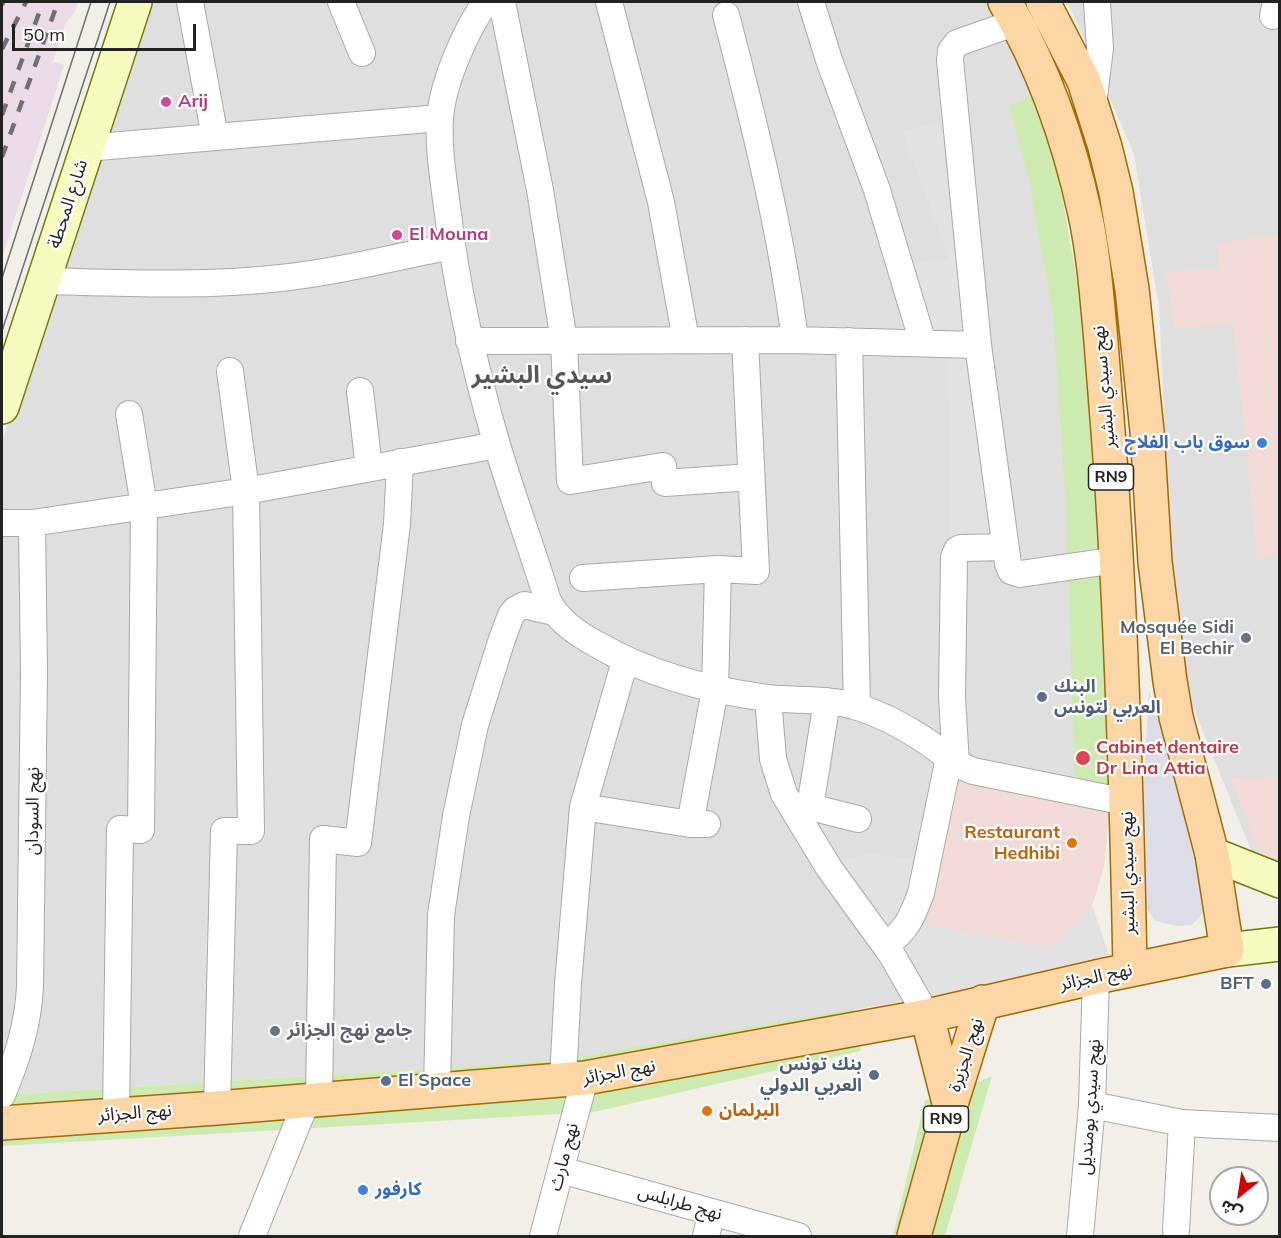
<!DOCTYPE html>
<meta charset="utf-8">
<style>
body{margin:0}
#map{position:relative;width:1281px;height:1238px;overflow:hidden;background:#f2efe9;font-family:Mulish,"Noto Sans Arabic",sans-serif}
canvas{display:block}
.frame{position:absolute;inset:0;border:3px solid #222;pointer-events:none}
.north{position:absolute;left:1209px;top:1166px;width:60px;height:60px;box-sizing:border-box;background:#fff;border:2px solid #a7a7a7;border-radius:50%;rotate:210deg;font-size:16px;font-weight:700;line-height:24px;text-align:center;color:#222}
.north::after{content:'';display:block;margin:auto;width:21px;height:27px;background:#d40000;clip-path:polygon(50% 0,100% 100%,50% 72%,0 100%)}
.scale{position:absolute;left:12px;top:24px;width:184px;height:27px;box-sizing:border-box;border:3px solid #222;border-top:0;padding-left:8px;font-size:18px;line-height:21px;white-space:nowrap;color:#222;-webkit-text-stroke:4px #fff;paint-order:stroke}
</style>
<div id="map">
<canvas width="1281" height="1238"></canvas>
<div class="frame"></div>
<div class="north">ش</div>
<div class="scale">50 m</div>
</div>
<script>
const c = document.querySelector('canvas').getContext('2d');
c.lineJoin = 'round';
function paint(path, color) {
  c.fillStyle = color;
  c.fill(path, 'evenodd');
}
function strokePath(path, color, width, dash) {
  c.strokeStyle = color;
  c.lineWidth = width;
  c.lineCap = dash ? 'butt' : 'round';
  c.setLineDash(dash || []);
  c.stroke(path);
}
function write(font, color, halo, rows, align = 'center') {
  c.font = font + ' Mulish,"Noto Sans Arabic",sans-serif';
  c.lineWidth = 4.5;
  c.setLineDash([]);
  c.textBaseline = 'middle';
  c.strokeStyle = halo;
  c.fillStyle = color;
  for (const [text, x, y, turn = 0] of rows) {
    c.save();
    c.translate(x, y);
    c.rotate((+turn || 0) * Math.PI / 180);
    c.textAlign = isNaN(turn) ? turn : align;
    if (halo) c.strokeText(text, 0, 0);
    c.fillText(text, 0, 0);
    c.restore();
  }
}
paint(new Path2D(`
 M 146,2 L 988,2 L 1015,47 L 1056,164 L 1099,512 L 1109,811 L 1104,866 L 1092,906 L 1109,955 L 928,997 L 554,1061 L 2,1095 L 2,441 Z
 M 1066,2 L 1279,2 L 1279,873 L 1255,860 L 1186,690 L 1173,589 L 1159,308 L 1134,154 L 1072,11 Z`), '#e0dfdf');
paint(new Path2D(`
 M 1279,234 L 1279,558 L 1257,559 L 1233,323 L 1175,329 L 1166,272 L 1219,269 L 1218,243 Z
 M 944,775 L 1109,811 L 1104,866 L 1092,906 L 1053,949 L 924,924 Z
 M 1279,777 L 1279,866 L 1260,856 L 1231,778 Z`), '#f2dad9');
paint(new Path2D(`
 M 2,2 L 78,2 L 75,12 L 65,24 L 53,62 L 64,65 L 2,258 Z`), '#ebdbe8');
paint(new Path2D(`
 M 1032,96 L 1056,164 L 1082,308 L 1099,512 L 1108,784 L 1075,783 L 1066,509 L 1053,314 L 1028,176 L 1009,106 Z
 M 853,1009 L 861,1051 L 594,1112 L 2,1146 L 2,1095 L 554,1061 Z
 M 992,1076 L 945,1236 L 893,1236 L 925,1100 L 953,1093 Z`), '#cdebb0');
paint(new Path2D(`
 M 950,121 L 1003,548 L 951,549 L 948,352 L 901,350 L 898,266 L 949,258 L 902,131 Z
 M 868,853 L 932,862 L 925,924 L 1053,948 L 1092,906 L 1109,955 L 928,997 L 830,865 Z`), '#e2e2e2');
paint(new Path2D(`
 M 1149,691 L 1184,787 L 1206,909 L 1192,925 L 1176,926 L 1156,921 L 1141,902 L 1141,825 Z`), '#dddde8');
const street = new Path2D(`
 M 190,2 L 215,137
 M 341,2 L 362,53
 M 486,2 C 466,29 442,84 440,119 C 438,150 444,183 448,214 C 457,293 475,369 497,445 C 513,498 532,549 548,601 C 559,622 578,634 598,645 C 650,675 707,690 767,698 C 797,701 829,698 858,707 C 880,714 903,726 923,739 C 940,750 953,764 973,771 L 1126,802
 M 502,2 L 540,190 L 564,341 L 570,481 L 663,466 L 665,483 L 751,477
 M 609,2 L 661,202 L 686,340
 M 811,2 L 829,60 L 877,190 L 923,343
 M 726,15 C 754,122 781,230 795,340
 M 1273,16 L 1276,2
 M 1017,22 L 957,43 L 951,51 L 950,60 L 978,345 L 1008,564 L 1011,571 L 1020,574 L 1117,560
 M 1093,105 L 1100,48 L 1097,2
 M 86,148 L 440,118
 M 44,281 C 123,283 202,287 281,278 C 338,272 395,257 452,246
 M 469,341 L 795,340 L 978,345
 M 849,341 L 857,707
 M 360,391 L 369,468
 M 2,523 L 32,523 L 246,491 L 497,445
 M 583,578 L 718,569 L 756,571 L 745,340
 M 768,698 L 773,759 L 784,794 L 829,868 L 892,955 L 927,1016
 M 827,701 L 810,807 L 858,819
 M 956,764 L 952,697 L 954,557 L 957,550 L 961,548 L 1005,547
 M 583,807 L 690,824 L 707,824
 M 690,824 L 715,690 L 718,569
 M 885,945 C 907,931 912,917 921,893 L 949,758
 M 563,1080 L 568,984 L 583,807 L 625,661
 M 437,1090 L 441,915 L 456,816 L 475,725 L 502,639 L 511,615 L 515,610 L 524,605 L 554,612
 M 2,1095 C 17,1059 28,1026 30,987 L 34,672 L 32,523
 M 319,1099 L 323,839 L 358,843 L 397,524 L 400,462
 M 1092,1105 L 1182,1123 L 1280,1128
 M 217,1108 L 224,831 L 251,831 L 246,491 L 230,371
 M 116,1114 L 120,829 L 141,830 L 144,506 L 129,414
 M 561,1170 L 798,1236
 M 1176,1231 L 1182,1123
 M 252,1236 L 307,1100
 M 543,1236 L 585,1078
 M 706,1236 L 712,1212
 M 1080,1236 L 1092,1105 L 1096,977`);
const secondary = new Path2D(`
 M 2,407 L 135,2
 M 1212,854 L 1280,881
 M 1227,950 L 1280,944`);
const primary = new Path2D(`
 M 1005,2 C 1043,67 1069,140 1085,214 C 1094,255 1097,299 1101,341 C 1105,396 1110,450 1113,504 C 1123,659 1127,814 1130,969
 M 927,1016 L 950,1107
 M 2,1123 L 217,1108 L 585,1078 L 927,1016 L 1096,977 L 1227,950 L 1212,854 L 1176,717 L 1170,681 L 1155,562 L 1147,431 L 1132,289 L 1116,192 L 1105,147 L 1084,81 L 1043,2
 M 914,1236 L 950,1107 L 983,1002`);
strokePath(street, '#a9a9a9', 28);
strokePath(secondary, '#707d05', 36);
strokePath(primary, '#a06b00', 36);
strokePath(street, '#fff', 26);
strokePath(secondary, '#f7fabf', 33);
strokePath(primary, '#fcd6a4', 33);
strokePath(new Path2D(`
 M 2,278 L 91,2
 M 2,331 L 110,2`), '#707070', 1.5);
strokePath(new Path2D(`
 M 2,5 L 3,2
 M 2,49 L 26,2
 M 2,115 L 43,2
 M 2,157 L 58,2`), '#707070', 4.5, [12, 12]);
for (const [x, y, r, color] of [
 [166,102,6,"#d1479c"],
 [397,235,6,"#d1479c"],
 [1262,443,6,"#3f7fe0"],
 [1246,638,6,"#6b7280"],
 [1042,697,6,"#5c6f8a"],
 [1083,758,8,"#e0444e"],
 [1072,843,6,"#e8710a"],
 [1266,984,6,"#5c6f8a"],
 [275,1031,6,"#6b7280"],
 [874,1075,6,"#5c6f8a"],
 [386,1081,6,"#5c6f8a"],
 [707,1111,6,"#e8710a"],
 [363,1190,6,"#3f7fe0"]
]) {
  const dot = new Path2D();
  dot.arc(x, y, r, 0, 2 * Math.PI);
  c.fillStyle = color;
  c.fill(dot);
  strokePath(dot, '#fff', 2);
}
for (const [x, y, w] of [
 [1111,477,45],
 [946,1119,45]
]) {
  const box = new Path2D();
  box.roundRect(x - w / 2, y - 13, w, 26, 4.5);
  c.fillStyle = '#fff';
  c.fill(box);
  strokePath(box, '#222', 1.5);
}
write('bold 16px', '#222', null, [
 ["RN9",1111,477],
 ["RN9",946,1119]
]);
write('bold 18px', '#b23c85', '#fff', [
 ["Arij",178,102],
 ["El Mouna",409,235]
], 'left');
write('18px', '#222', '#fff', [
 ["شارع المحطة",68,204,-72],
 ["نهج سيدي البشير",1104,387,-95],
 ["نهج السودان",33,811,-89],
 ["نهج سيدي البشير",1128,873,-91],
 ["نهج الجزائر",1096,977,-12],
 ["نهج الجزيرة",966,1055,-72],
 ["نهج الجزائر",619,1072,-10],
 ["نهج سيدي بومنديل",1090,1107,-86],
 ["نهج الجزائر",135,1113,-4],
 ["نهج مارث",564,1157,-75],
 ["نهج طرابلس",680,1203,16]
]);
write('bold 18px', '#366cbe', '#fff', [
 ["سوق باب الفلاح",1250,443],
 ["كارفور",375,1190,"left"]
], 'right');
write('bold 18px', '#5b616d', '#fff', [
 ["Mosquée Sidi",1234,628],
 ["El Bechir",1234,649],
 ["جامع نهج الجزائر",287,1031,"left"]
], 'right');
write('bold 18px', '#4e5e75', '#fff', [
 ["البنك",1054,687],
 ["العربي لتونس",1054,708],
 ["BFT",1254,984,"right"],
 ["بنك تونس",862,1065,"right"],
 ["العربي الدولي",862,1086,"right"],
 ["El Space",398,1081]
], 'left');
write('bold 18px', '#be3a42', '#fff', [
 ["Cabinet dentaire",1096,748],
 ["Dr Lina Attia",1096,769]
], 'left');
write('bold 18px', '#c56008', '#fff', [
 ["Restaurant",1060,833],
 ["Hedhibi",1060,854],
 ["البرلمان",719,1111,"left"]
], 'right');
write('bold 24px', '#555', '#fff', [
 ["سيدي البشير",542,376]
]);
</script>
